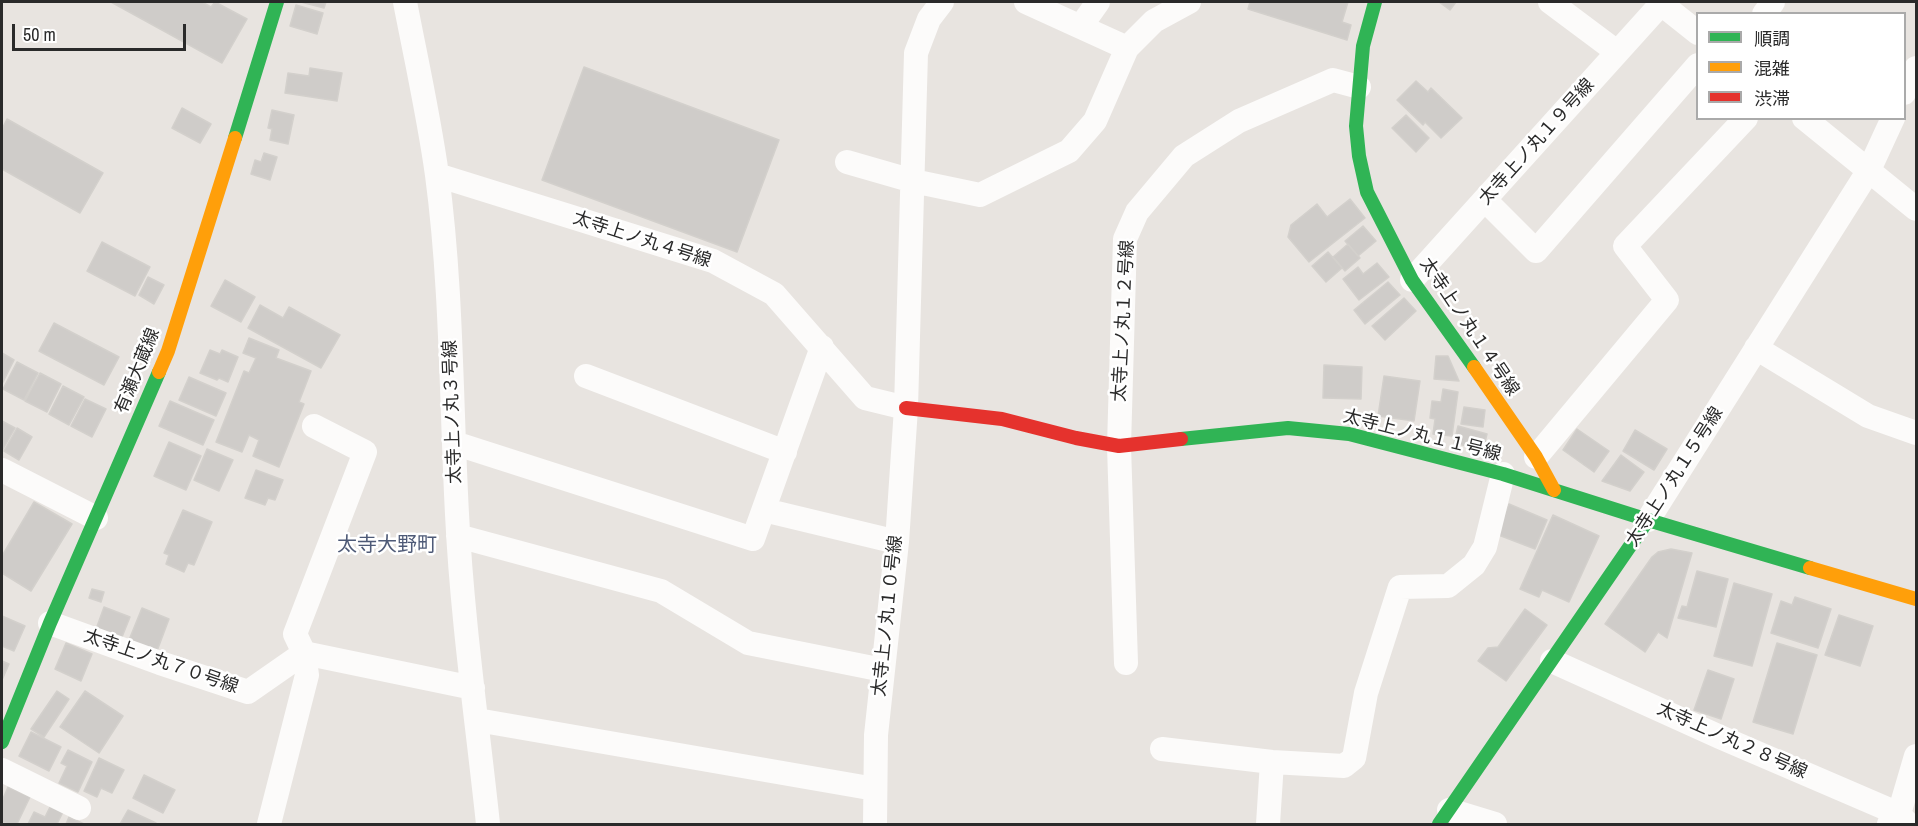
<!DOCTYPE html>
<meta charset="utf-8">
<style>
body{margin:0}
#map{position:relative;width:1918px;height:826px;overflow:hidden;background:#e8e4e0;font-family:"Archivo Narrow","Noto Sans JP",sans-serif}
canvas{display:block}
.frame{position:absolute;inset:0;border:3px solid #2a2a2a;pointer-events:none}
.legend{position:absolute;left:1696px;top:12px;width:210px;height:108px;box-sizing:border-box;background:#fff;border:2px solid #aaa;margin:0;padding:8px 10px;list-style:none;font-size:18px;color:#2a2a2a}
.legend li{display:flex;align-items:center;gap:12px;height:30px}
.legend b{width:30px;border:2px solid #aaa}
.scale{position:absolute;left:12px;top:24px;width:174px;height:27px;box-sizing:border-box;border:3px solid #2a2a2a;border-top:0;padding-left:8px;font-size:18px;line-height:21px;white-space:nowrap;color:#2a2a2a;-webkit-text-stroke:4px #fff;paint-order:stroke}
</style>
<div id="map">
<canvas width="1918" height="826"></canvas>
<div class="frame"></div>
<ul class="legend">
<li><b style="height:8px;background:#30b455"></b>順調</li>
<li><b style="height:8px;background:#ff9f0a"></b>混雑</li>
<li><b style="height:8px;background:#e5322d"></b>渋滞</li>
</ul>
<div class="scale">50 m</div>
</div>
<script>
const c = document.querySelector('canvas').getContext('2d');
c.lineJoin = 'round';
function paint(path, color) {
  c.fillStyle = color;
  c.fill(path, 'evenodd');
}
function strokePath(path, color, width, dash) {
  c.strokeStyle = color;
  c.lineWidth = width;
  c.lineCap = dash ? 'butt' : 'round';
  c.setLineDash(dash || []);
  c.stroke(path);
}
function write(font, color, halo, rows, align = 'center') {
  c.font = font + ' "Archivo Narrow","Noto Sans JP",sans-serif';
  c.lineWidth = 5;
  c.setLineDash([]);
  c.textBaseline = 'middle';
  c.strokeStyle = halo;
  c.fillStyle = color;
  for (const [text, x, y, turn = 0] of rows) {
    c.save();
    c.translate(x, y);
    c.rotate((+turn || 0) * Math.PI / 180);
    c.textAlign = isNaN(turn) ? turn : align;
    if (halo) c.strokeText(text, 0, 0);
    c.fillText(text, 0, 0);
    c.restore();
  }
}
const building = new Path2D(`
 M 111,2 L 202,2 L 211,7 L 215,2 L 247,19 L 222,63 Z
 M 301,2 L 326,2 L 324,8 Z
 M 1250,2 L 1348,2 L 1342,22 L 1351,25 L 1347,40 L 1248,9 Z
 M 1439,2 L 1456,2 L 1450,10 Z
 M 296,5 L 323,13 L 317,34 L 290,26 Z
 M 584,67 L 779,140 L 737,252 L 542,180 Z
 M 310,68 L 342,73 L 337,101 L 285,93 L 288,73 L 309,76 Z
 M 1416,81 L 1428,92 L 1431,88 L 1462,118 L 1441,138 L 1425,122 L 1423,125 L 1397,100 Z
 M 182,108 L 211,124 L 200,143 L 172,128 Z
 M 272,110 L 294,115 L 288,144 L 270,140 L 272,129 L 268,128 Z
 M 1406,115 L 1429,138 L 1416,152 L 1392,128 Z
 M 7,119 L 103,173 L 80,213 L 2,169 L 2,129 Z
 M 264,153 L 277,157 L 270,180 L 251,174 L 255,160 L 261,162 Z
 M 1350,199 L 1365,218 L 1309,262 L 1288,237 L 1291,225 L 1317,204 L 1327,217 Z
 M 1363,226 L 1376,241 L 1358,256 L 1345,241 Z
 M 102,242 L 150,267 L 135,296 L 87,271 Z
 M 1348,244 L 1360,258 L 1345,271 L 1333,257 Z
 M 1328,252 L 1342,268 L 1326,282 L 1312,266 Z
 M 1377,263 L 1389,277 L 1359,300 L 1343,279 L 1358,267 L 1363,274 Z
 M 148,277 L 164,285 L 154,304 L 139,295 Z
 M 225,280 L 255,297 L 241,322 L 211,306 Z
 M 1388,282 L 1400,295 L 1365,324 L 1354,310 Z
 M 1404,298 L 1416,311 L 1385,340 L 1372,326 Z
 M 260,305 L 283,318 L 289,307 L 340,335 L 321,368 L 248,328 Z
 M 54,323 L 119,357 L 104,385 L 39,351 Z
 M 249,338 L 279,350 L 276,358 L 311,371 L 299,402 L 304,404 L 279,467 L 253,456 L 259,440 L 249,435 L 242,452 L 216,442 L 244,371 L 249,373 L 256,358 L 243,353 Z
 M 210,350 L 220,354 L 222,350 L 238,357 L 228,382 L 219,378 L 217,380 L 200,373 Z
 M 2,353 L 14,360 L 2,384 Z
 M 1436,356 L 1448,356 L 1459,381 L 1434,379 Z
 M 17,362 L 38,373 L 24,400 L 3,389 Z
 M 1324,365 L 1362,367 L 1361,399 L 1323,398 Z
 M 40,373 L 61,384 L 47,412 L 25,401 Z
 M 1384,376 L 1420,381 L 1414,421 L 1378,416 Z
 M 189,377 L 226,393 L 216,416 L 179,400 Z
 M 63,386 L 84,397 L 69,425 L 49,414 Z
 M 1443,389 L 1458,392 L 1452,436 L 1433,434 L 1435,419 L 1430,418 L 1432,401 L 1441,402 Z
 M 85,399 L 106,409 L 92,437 L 71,426 Z
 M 170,401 L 214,420 L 203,445 L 159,426 Z
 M 1464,407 L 1485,410 L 1483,427 L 1461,424 Z
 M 2,421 L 15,428 L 2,451 Z
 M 1458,426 L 1487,434 L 1483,450 L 1454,443 Z
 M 17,428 L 32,437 L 19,460 L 4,451 Z
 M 1577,429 L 1609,451 L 1594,472 L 1563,450 Z
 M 1635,430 L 1667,449 L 1654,470 L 1623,451 Z
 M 169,442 L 201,456 L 186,490 L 154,476 Z
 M 207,449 L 233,460 L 219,491 L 194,480 Z
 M 1621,455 L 1644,472 L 1630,491 L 1602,481 Z
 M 256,470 L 283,480 L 275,500 L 268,498 L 265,505 L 245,498 Z
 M 34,502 L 72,524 L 31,591 L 2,573 L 2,556 Z
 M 1509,504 L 1547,520 L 1535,549 L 1496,534 Z
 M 183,510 L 212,522 L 194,565 L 188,563 L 184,572 L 166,564 L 169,555 L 164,553 Z
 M 1553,515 L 1599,536 L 1569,602 L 1542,590 L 1539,597 L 1520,589 Z
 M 1671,549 L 1692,553 L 1667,638 L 1658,632 L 1645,652 L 1605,624 L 1652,557 L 1658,552 Z
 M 1697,571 L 1728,579 L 1716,627 L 1678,618 L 1682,606 L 1687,607 Z
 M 1734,583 L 1772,594 L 1752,666 L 1714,656 Z
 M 92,589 L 104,592 L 101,602 L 89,598 Z
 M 1795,597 L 1831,609 L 1818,648 L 1771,633 L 1781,601 L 1792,605 Z
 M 104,607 L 130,617 L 120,642 L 95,632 Z
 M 142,608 L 169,619 L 157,651 L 129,640 Z
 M 1525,609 L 1547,625 L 1506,681 L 1478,661 L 1488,648 L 1498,647 Z
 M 1839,615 L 1873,626 L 1860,666 L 1825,655 Z
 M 2,616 L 25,626 L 14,651 L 2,646 Z
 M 66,643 L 92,654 L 81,681 L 55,669 Z
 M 1777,643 L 1817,655 L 1793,734 L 1753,722 Z
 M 2,661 L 9,664 L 2,680 Z
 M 1708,670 L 1734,679 L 1721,719 L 1694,710 Z
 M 57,691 L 69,699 L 44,737 L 31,729 Z
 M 85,691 L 123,716 L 99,753 L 60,727 Z
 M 31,732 L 61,747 L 49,771 L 19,756 Z
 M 68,750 L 92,762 L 78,792 L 59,783 L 67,766 L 61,763 Z
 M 99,758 L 124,770 L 112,793 L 101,788 L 97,797 L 84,791 Z
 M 144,775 L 175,790 L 163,813 L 133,798 Z
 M 8,787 L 30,797 L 17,824 L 8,824 L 2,822 L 2,801 Z
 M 51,805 L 64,810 L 57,824 L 28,824 L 34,812 L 45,817 Z
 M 128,810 L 156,823 L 155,824 L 120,824 Z
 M 69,817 L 84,824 L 66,824 Z`);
paint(building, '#cfccc9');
strokePath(building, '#d3d0cc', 1.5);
strokePath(new Path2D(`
 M 405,2 C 416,59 429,117 437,175 C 452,287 451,401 457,514 C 462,618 477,721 488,824
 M 1026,2 L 1127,48
 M 1550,2 L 1617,52
 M 1659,2 L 1698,33
 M 1764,14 L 1773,2
 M 1081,26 L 1098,2
 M 1904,93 L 1916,68
 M 1804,118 L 1916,209
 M 847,162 L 913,181 L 980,195 L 1069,151 L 1095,121 L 1127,48 L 1154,21 L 1189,2
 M 437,175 L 713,261 L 774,294 L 865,398 L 906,408
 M 1485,200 L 1536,251 L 1698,65
 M 1412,280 L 1661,4
 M 1756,348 L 1868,416 L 1916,433
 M 586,376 L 785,452
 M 454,443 L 753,539 L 822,347
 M 1536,457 L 1667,300 L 1625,246 L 1746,118
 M 2,470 L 96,518
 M 764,510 L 897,542
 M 1648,520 L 1869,170 L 1893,118
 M 458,536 L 661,591 L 748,643 L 883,670
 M 50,623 L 160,663 L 248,692 L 304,653 L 473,688
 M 1552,661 L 1720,737 L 1899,814 L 1908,824
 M 1126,663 L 1119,446 L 1125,239 L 1137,212 L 1184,156 L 1239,121 L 1333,80 L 1359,87
 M 477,720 L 875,789
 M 1162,749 L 1272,762 L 1344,766 L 1354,758 L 1366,693 L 1400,587 L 1448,586 L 1474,565 L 1485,547 L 1503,474
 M 2,770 L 79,808
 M 1449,810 L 1495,824
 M 269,824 L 307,675 L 304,653 L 295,634 L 365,452 L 314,426
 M 875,824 L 876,735 L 897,542 L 906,408 L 916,53 L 929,19 L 942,2
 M 1268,824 L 1272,762
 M 1889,824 L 1899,814 L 1916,756`), '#fcfbfa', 24);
strokePath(new Path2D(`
 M 1375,2 L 1363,46 L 1356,126 L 1359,156 L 1367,192 L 1412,280 L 1474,367
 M 235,138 L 277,2
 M 1181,439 L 1288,428 L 1349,434 L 1503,474 L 1648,520 L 1810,568
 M 2,742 L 50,623 L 159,372
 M 1439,824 L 1648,520`), '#30b455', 14);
strokePath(new Path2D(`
 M 1474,367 L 1536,457 L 1554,490
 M 159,372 L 168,351 L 235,138
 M 1810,568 L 1916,599`), '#ff9f0a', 14);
strokePath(new Path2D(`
 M 906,408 L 1002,419 L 1076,438 L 1119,446 L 1181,439`), '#e5322d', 14);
write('18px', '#2a2a2a', '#fff', [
 ["太寺上ノ丸１９号線",1537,142,-48],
 ["太寺上ノ丸４号線",642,240,18],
 ["太寺上ノ丸１２号線",1124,321,-87],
 ["太寺上ノ丸１４号線",1469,327,56],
 ["有瀬大蔵線",138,371,-68],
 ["太寺上ノ丸３号線",453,412,-92],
 ["太寺上ノ丸１１号線",1422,436,14],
 ["太寺上ノ丸１５号線",1675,477,-57],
 ["太寺上ノ丸１０号線",888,616,-84],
 ["太寺上ノ丸７０号線",161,662,19],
 ["太寺上ノ丸２８号線",1732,741,24]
]);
write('20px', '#4e5a77', '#fff', [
 ["太寺大野町",387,546]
]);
</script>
